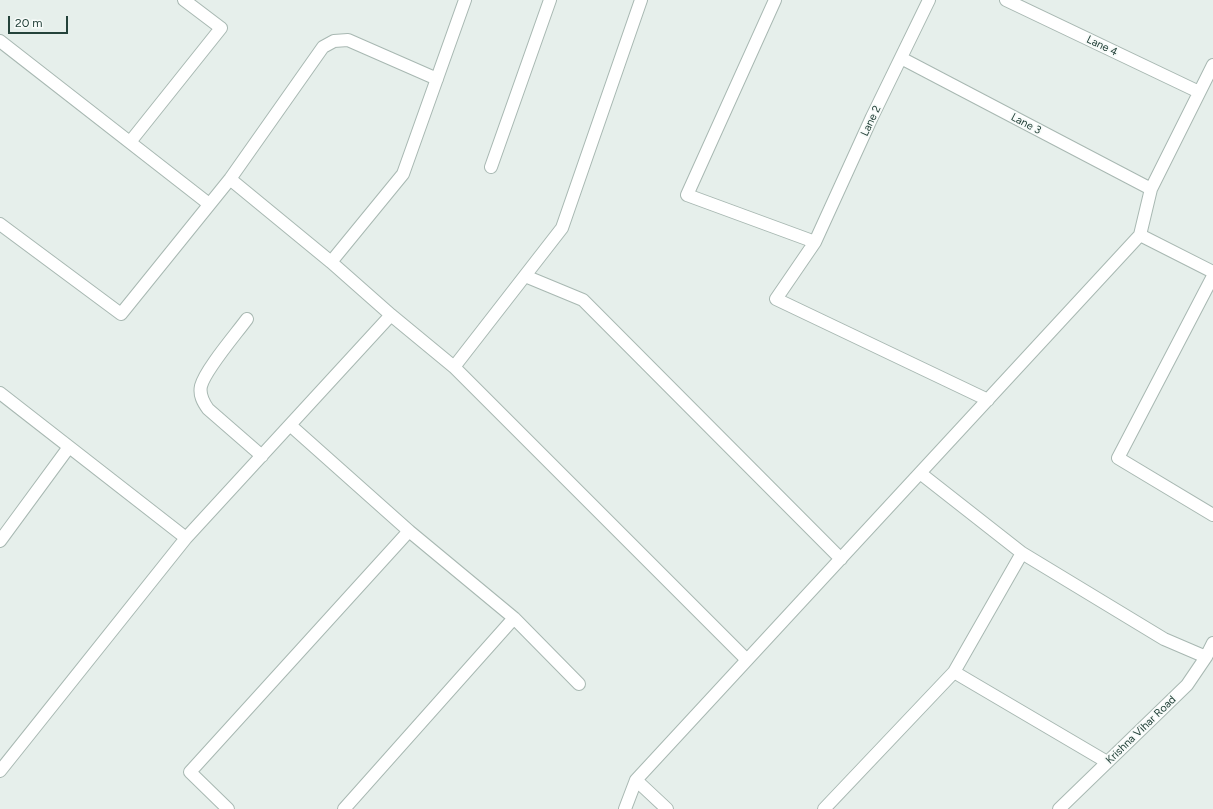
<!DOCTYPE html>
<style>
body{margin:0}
#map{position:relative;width:1213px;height:809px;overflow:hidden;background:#e6efeb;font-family:Figtree,sans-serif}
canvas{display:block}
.scale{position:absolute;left:8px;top:16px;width:60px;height:18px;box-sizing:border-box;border:2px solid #24423a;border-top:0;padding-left:5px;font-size:12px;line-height:14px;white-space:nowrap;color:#24423a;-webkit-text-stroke:3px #f7fbf9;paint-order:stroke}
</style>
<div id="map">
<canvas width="1213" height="809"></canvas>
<div class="scale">20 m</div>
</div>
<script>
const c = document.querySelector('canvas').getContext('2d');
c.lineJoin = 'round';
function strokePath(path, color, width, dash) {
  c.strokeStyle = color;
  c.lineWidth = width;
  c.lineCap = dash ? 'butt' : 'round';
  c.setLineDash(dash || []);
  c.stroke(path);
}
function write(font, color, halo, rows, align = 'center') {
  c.font = font + ' Figtree,sans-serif';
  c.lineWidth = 3.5;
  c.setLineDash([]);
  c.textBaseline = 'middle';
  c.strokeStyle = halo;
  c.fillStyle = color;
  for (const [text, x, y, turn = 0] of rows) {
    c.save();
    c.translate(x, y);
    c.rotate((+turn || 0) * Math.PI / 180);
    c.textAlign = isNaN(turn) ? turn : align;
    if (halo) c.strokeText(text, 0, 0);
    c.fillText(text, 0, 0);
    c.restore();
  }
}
const street = new Path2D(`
 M 775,0 L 687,195 L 815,242
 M 929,0 L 872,117 L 815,242 L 776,299 L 988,400
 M 1006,0 L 1199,92
 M 0,41 L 209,204
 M 901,58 L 1151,189
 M 130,142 L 221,28 L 184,0
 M 491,167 L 550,0
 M 230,179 L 331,262 L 391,315 L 454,367 L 747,660
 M 0,224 L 121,314 L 230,179 L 323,47 L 334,41 L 348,40 L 437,79
 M 1140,235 L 1213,272
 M 331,262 L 403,174 L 465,0
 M 525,276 L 583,300 L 841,559
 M 1213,276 L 1118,458 L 1213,515
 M 247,319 C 236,334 205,370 201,386 C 199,395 203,402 208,409 L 262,456
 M 454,367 L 562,228 L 641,0
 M 0,393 L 186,538
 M 290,425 L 409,531 L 514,618 L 579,684
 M 920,473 L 1022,553 L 1164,639 L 1206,657
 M 0,541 L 69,447
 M 954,672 L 1107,762
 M 0,771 L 186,538 L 391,315
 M 636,780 L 667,809
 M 228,809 L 190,772 L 409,531
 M 344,809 L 514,618
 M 625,809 L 636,780 L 1140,235 L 1151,189 L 1213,65
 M 824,809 L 954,672 L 1022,553
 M 1059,809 L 1187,685 L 1206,657 L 1213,643`);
strokePath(street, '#a8b8b2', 14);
strokePath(street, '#fff', 12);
write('11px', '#24423a', '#f7fbf9', [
 ["Lane 4",1102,46,26],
 ["Lane 2",871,121,-65],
 ["Lane 3",1026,124,28],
 ["Krishna Vihar Road",1141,730,-44]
]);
</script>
